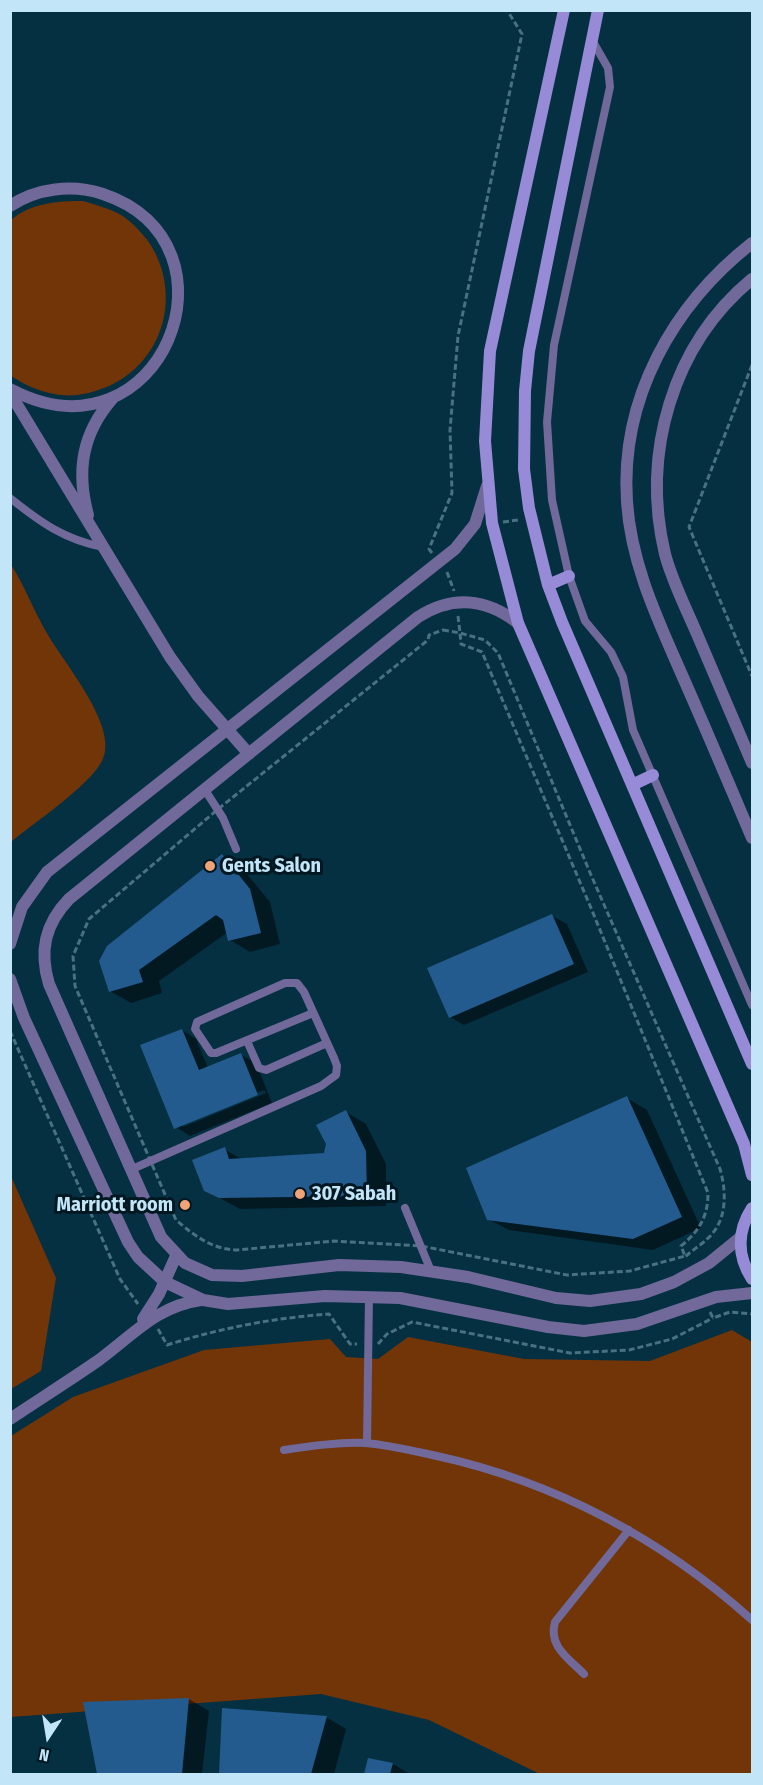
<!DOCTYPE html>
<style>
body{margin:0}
#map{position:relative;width:763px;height:1785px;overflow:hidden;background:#053041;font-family:"Fira Sans Condensed",sans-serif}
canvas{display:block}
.frame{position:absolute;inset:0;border:12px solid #c2e6f8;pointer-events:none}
.north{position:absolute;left:18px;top:1707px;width:60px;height:60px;-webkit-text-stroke:4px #011721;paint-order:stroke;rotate:192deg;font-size:16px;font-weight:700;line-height:24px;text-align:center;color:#c2e6f8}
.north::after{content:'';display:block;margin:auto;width:21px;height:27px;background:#c2e6f8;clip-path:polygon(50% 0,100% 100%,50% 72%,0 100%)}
</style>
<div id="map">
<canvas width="763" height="1785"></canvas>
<div class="frame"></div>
<div class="north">N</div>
</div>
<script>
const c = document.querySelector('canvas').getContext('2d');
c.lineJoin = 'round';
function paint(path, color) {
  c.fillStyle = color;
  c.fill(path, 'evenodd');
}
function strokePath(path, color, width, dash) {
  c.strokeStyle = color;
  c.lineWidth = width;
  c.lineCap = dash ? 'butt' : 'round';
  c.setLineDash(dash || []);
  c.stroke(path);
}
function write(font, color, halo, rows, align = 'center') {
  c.font = font + ' "Fira Sans Condensed",sans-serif';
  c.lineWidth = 6;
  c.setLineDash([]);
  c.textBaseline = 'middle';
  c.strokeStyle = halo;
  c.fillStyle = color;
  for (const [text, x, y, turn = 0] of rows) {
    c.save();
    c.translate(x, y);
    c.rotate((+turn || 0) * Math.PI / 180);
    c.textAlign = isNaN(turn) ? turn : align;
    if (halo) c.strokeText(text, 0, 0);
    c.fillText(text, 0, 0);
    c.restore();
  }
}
paint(new Path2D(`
 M 83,201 C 93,204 104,207 113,211 C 128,217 141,231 150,244 C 182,294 164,361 109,386 C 95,392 77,397 61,395 C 42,393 27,386 11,376 L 11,220 C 31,203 57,201 83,201 Z
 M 10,563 C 25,586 34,612 48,635 C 64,663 120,728 102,761 C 88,787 35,822 11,842 Z
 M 10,1174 L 56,1278 L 41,1371 L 11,1389 Z
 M 732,1330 L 752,1342 L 752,1774 L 540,1774 L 429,1720 L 321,1694 L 11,1717 L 11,1436 L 73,1397 L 204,1350 L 330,1339 L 346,1357 L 378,1359 L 408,1337 L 524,1359 L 650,1361 Z`), '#723507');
paint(new Path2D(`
 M 222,856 L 242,868 L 270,902 L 280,944 L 250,952 L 230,940 L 228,932 L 159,981 L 162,993 L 131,1003 L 110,991 Z
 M 552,916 L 567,924 L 588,972 L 464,1025 L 450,1017 Z
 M 182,1030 L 196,1039 L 208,1068 L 241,1055 L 256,1063 L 272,1103 L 190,1136 L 176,1127 ZM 264,1090 L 266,1093 L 183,1127 L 183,1123 Z
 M 627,1098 L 647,1110 L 701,1228 L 653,1250 L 509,1230 L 488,1219 Z
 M 346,1112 L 366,1124 L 386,1164 L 386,1206 L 240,1209 L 205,1190 L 224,1149 L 243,1160 L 325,1154 Z
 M 189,1699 L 209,1711 L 202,1774 L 98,1774 L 84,1704 Z
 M 223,1709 L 326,1717 L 346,1729 L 334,1774 L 221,1774 Z
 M 369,1760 L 393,1764 L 410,1774 L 365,1774 Z`), '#0007');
paint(new Path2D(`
 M 222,854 L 250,889 L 261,933 L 228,941 L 223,920 L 216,915 L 139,970 L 143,982 L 109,992 L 99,961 L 107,946 Z
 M 552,914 L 574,964 L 449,1018 L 427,968 Z
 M 182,1029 L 199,1070 L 241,1053 L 258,1095 L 174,1129 L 140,1045 Z
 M 627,1096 L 682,1217 L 633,1239 L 487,1220 L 466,1168 Z
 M 346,1110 L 366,1151 L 367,1196 L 219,1198 L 204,1191 L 192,1160 L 225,1147 L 229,1159 L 324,1153 L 326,1144 L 316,1125 Z
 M 189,1698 L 182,1774 L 97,1774 L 83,1702 Z
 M 222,1708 L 327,1716 L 311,1774 L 219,1774 Z
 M 368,1758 L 393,1763 L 390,1774 L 364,1774 Z`), '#245b8f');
strokePath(new Path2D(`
 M 752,365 L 689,527 L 752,676
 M 503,522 L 518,520
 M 432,553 L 429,549 L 452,493 L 450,430 L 458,336 L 522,34 L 507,10
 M 447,572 L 454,591
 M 458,616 L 460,633 L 485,640 L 498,653 L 591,875 L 720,1169 C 727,1193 727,1222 707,1239 C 700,1246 691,1251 685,1257
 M 443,630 L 460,633 L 461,644 L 482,652 L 591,908 L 708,1193 C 708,1217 699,1231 681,1246 L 685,1256 L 630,1271 L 567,1275 L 421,1246 L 334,1241 L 237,1250 C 211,1249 195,1236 176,1220 L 75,986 L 73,956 L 89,919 L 217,810 L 428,640 L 429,635 Z
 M 10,1031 L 120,1279 L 138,1304
 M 710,1312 L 713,1318 L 730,1312 L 752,1314
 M 158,1329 L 167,1345 C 221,1328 273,1318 329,1314 L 350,1344 L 357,1344
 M 378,1344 L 387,1334 L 412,1322 L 570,1353 L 629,1350 L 672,1339 L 713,1318`), '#487182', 3, [6, 3]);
strokePath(new Path2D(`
 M 592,40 L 608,68 L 610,87 L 554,345 L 547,422 L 552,500 L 569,576 L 585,621 L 611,652 L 623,677 L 633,730 L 752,1005
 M 10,498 C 40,522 65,540 103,547
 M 205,790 L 223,818 L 236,849
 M 247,1041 L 259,1068 L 266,1070 L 327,1043
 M 130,1170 L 321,1086 L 336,1075 L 337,1066 L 334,1058 L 304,992 L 297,983 L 285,983 L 197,1022 L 195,1029 L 211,1053 L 216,1053 L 313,1013
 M 405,1208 L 431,1271
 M 367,1443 L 369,1296
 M 284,1450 C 311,1446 338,1442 365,1443 C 389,1445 414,1451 437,1456 C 555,1482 662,1539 752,1620
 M 584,1674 C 568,1658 548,1646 555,1622 L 629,1530`), '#706999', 8);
strokePath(new Path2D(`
 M 10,206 C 37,188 72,184 103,194 C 250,243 161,469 10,389
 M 752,243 C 673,305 620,398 627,502 C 631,564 658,620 682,675 C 706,729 729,784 752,838
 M 752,279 C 672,345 641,454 665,554 C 672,581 686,608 697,634 C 715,677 734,720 752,763
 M 10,393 L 170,657 L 198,696 L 249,754
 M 88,515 C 76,471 82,433 113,398
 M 518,623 C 486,598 452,595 418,617 L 69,899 C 45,924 39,951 49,984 L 161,1237 L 185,1263 L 212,1275 L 242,1276 L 339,1265 L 401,1267 L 468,1277 L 556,1298 L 590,1301 L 641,1294 L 674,1282 L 709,1263 L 741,1237
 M 10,944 L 22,907 L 47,872 L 455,549 L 475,524 L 487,486
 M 10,979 L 24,1018 L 128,1242 L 138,1257 L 165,1282 L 203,1300 L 228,1304 L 325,1296 L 400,1298 L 548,1327 L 584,1331 L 637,1324 L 716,1297 L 752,1293
 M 143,1319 L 159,1294 L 176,1256
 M 10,1419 C 40,1399 70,1380 99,1360 C 133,1335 157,1306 201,1300`), '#706999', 12);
strokePath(new Path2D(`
 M 564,10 L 490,351 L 485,441 L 492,523 L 518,623 L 744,1144 L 752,1175
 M 598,10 L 529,351 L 525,391 L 524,469 L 529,508 L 548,585 L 562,622 L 752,1064
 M 548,585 L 569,576
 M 632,785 L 653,775
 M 752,1208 C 737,1231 737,1256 752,1279`), '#978bd7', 12);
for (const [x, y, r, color] of [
 [210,866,6,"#efa377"],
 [300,1194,6,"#efa377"],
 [185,1205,6,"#efa377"]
]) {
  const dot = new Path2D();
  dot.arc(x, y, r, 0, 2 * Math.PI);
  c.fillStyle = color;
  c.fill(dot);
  strokePath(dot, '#011721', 2);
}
write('bold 20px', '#c2e6f8', '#011721', [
 ["Gents Salon",222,866],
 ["307 Sabah",312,1194],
 ["Marriott room",173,1205,"right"]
], 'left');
</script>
